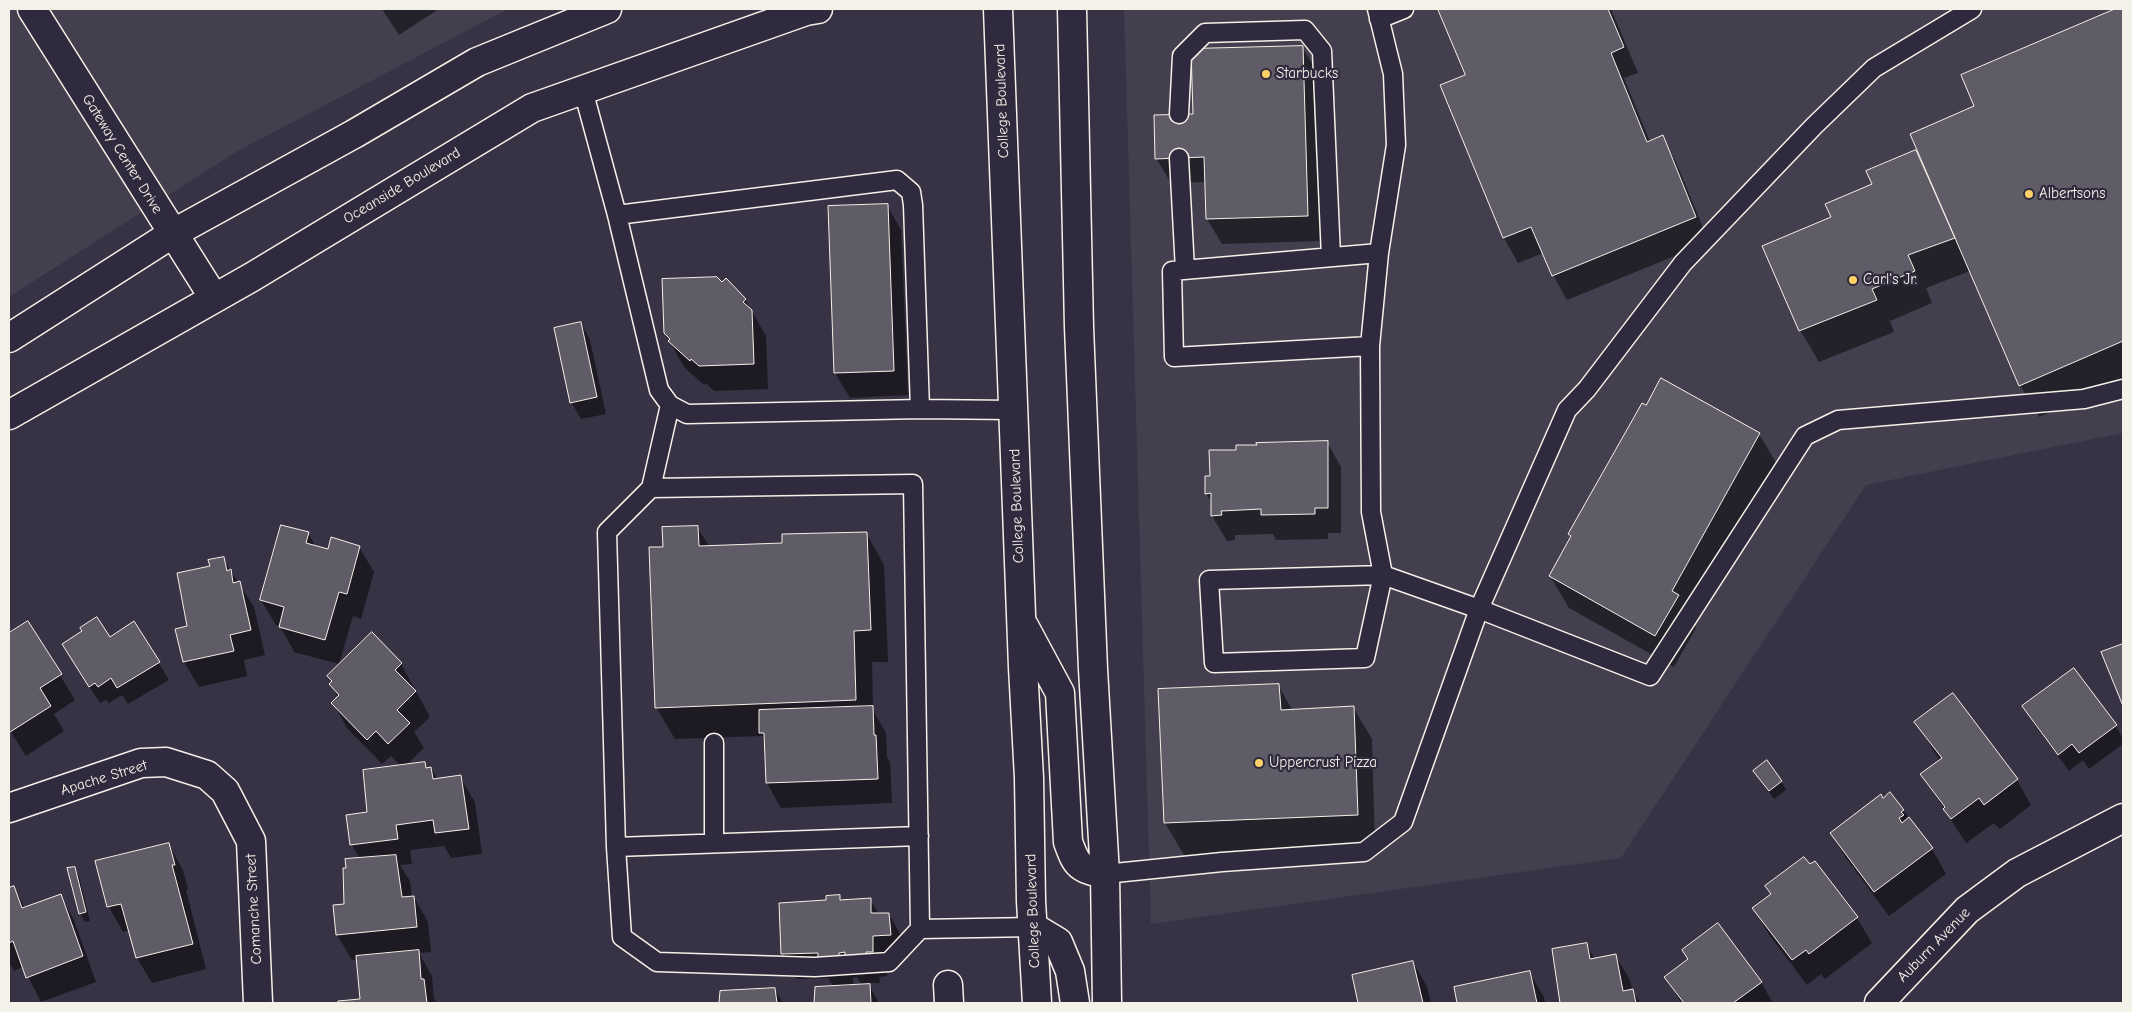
<!DOCTYPE html>
<style>
body{margin:0}
#map{position:relative;width:2132px;height:1012px;overflow:hidden;background:#373244;font-family:"Comic Neue",sans-serif}
canvas{display:block}
.frame{position:absolute;inset:0;border:10px solid #f4f1e8;pointer-events:none}
</style>
<div id="map">
<canvas width="2132" height="1012"></canvas>
<div class="frame"></div>
</div>
<script>
const c = document.querySelector('canvas').getContext('2d');
c.lineJoin = 'round';
function paint(path, color) {
  c.fillStyle = color;
  c.fill(path, 'evenodd');
}
function strokePath(path, color, width, dash) {
  c.strokeStyle = color;
  c.lineWidth = width;
  c.lineCap = dash ? 'butt' : 'round';
  c.setLineDash(dash || []);
  c.stroke(path);
}
function write(font, color, halo, rows, align = 'center') {
  c.font = font + ' "Comic Neue",sans-serif';
  c.lineWidth = 4.5;
  c.setLineDash([]);
  c.textBaseline = 'middle';
  c.strokeStyle = halo;
  c.fillStyle = color;
  for (const [text, x, y, turn = 0] of rows) {
    c.save();
    c.translate(x, y);
    c.rotate((+turn || 0) * Math.PI / 180);
    c.textAlign = isNaN(turn) ? turn : align;
    if (halo) c.strokeText(text, 0, 0);
    c.fillText(text, 0, 0);
    c.restore();
  }
}
paint(new Path2D(`
 M 9,9 L 508,9 L 236,152 L 9,297 Z
 M 1124,9 L 2123,9 L 2123,433 L 1866,485 L 1621,858 L 1151,924 Z`), '#433f4e');
paint(new Path2D(`
 M 382,9 L 439,9 L 399,35 Z
 M 1443,9 L 1611,9 L 1638,73 L 1624,78 L 1650,142 L 1662,137 L 1676,162 L 1709,242 L 1567,300 L 1553,275 L 1543,253 L 1518,263 L 1504,238 L 1441,86 L 1466,76 L 1439,10 Z
 M 2118,9 L 2123,9 L 2123,381 L 2039,417 L 2020,385 L 1970,271 L 1926,288 L 1932,303 L 1890,321 L 1894,332 L 1819,362 L 1800,330 L 1833,218 L 1873,185 L 1868,171 L 1918,150 L 1976,107 L 1962,76 Z
 M 1302,47 L 1317,72 L 1322,241 L 1222,244 L 1207,219 L 1206,182 L 1171,183 L 1156,158 L 1194,115 Z
 M 887,205 L 901,230 L 908,395 L 850,398 L 835,373 Z
 M 745,299 L 766,336 L 768,389 L 714,391 L 706,383 L 704,385 L 684,367 L 665,333 Z
 M 581,323 L 590,340 L 606,414 L 581,419 L 571,402 Z
 M 1662,380 L 1759,434 L 1778,466 L 1692,620 L 1696,628 L 1674,667 L 1569,608 L 1550,576 L 1572,538 L 1570,534 Z
 M 1327,442 L 1341,467 L 1341,533 L 1328,533 L 1328,539 L 1276,540 L 1273,534 L 1235,535 L 1235,540 L 1227,541 L 1212,516 L 1212,503 L 1206,493 L 1211,477 L 1237,451 Z
 M 697,527 L 709,546 L 783,544 L 866,533 L 884,565 L 888,662 L 872,662 L 873,710 L 886,733 L 887,757 L 890,762 L 892,803 L 781,808 L 767,783 L 765,741 L 763,736 L 675,739 L 656,707 L 664,548 Z
 M 308,533 L 316,547 L 328,551 L 359,547 L 374,572 L 361,619 L 353,616 L 339,664 L 294,652 L 280,626 L 276,625 L 261,600 Z
 M 223,559 L 254,607 L 265,655 L 244,660 L 247,676 L 199,687 L 184,662 L 211,567 Z
 M 28,623 L 75,700 L 54,714 L 64,731 L 26,756 L 9,729 L 9,634 Z
 M 134,623 L 169,680 L 128,704 L 122,695 L 109,703 L 106,700 L 100,703 L 73,662 L 84,632 L 109,639 Z
 M 2123,645 L 2123,703 L 2103,653 Z
 M 401,664 L 430,717 L 414,732 L 424,748 L 406,765 L 424,763 L 427,769 L 431,768 L 438,780 L 460,777 L 475,802 L 482,854 L 451,858 L 444,846 L 410,850 L 412,864 L 400,865 L 410,881 L 412,898 L 414,897 L 428,922 L 431,952 L 419,953 L 432,976 L 434,999 L 437,1003 L 339,1003 L 362,1000 L 358,959 L 352,960 L 337,935 L 360,859 L 352,845 L 348,816 L 369,814 L 401,766 L 391,756 L 382,764 L 347,728 L 333,703 L 338,698 L 331,684 L 333,683 L 329,676 Z
 M 1278,685 L 1293,711 L 1353,707 L 1372,739 L 1375,847 L 1184,855 L 1165,823 Z
 M 1952,695 L 2017,780 L 2031,805 L 2000,829 L 1994,823 L 1966,843 L 1922,775 L 1940,761 L 1916,722 Z
 M 2024,707 L 2116,726 L 2123,739 L 2123,744 L 2089,769 L 2083,760 L 2069,771 L 2034,724 Z
 M 1754,771 L 1781,781 L 1786,790 L 1774,799 Z
 M 1883,799 L 1903,810 L 1932,849 L 1946,874 L 1889,916 L 1846,858 L 1831,834 Z
 M 169,845 L 183,870 L 188,889 L 186,890 L 206,969 L 152,983 L 137,958 L 130,930 L 123,932 L 109,907 L 97,861 Z
 M 1815,863 L 1857,918 L 1872,943 L 1825,979 L 1821,974 L 1807,985 L 1768,933 L 1753,908 Z
 M 74,868 L 79,876 L 90,921 L 85,922 L 80,914 Z
 M 14,888 L 25,908 L 60,895 L 74,920 L 96,982 L 41,1002 L 23,967 L 14,971 L 9,962 L 9,890 Z
 M 839,896 L 842,901 L 870,900 L 879,914 L 889,914 L 903,939 L 904,960 L 886,960 L 887,976 L 879,977 L 880,983 L 868,983 L 879,1003 L 815,1003 L 816,988 L 834,987 L 828,978 L 797,979 L 783,954 L 780,904 L 828,902 ZM 857,977 L 862,986 L 853,986 L 853,978 Z
 M 1586,944 L 1595,959 L 1615,955 L 1630,980 L 1632,990 L 1640,1003 L 1562,1003 L 1553,950 Z
 M 1689,959 L 1761,982 L 1773,1003 L 1681,1003 L 1666,977 Z
 M 1413,962 L 1427,987 L 1431,1003 L 1360,1003 L 1353,976 Z
 M 1529,972 L 1544,997 L 1545,1003 L 1458,1003 L 1455,988 Z
 M 775,990 L 783,1003 L 721,1003 L 721,992 Z`), '#0007');
const building = new Path2D(`
 M 1438,9 L 1608,9 L 1624,47 L 1611,53 L 1647,142 L 1663,135 L 1696,217 L 1552,276 L 1531,227 L 1503,238 L 1440,85 L 1465,75 Z
 M 2115,9 L 2123,9 L 2123,341 L 2019,386 L 1910,134 L 1974,106 L 1961,75 Z
 M 1303,46 L 1308,216 L 1206,219 L 1204,157 L 1155,159 L 1154,115 L 1193,114 L 1191,49 Z
 M 1916,150 L 1955,238 L 1908,255 L 1915,271 L 1872,289 L 1877,300 L 1799,331 L 1762,246 L 1831,217 L 1825,204 L 1872,184 L 1866,171 Z
 M 888,204 L 894,371 L 834,373 L 828,206 Z
 M 717,277 L 722,282 L 726,278 L 746,299 L 743,302 L 752,310 L 754,364 L 699,366 L 691,359 L 690,361 L 668,341 L 670,339 L 664,333 L 662,279 Z
 M 581,322 L 597,397 L 570,403 L 554,328 Z
 M 1661,378 L 1760,433 L 1672,591 L 1679,595 L 1655,636 L 1549,576 L 1571,536 L 1568,534 L 1642,403 L 1646,405 Z
 M 1328,441 L 1328,508 L 1315,508 L 1315,514 L 1261,515 L 1261,509 L 1221,511 L 1222,515 L 1211,516 L 1211,493 L 1205,494 L 1205,476 L 1210,476 L 1209,450 L 1236,450 L 1236,445 L 1257,445 L 1256,443 Z
 M 281,525 L 309,532 L 306,543 L 328,549 L 331,537 L 360,546 L 347,594 L 339,592 L 325,640 L 279,627 L 284,607 L 260,600 Z
 M 698,526 L 699,546 L 782,543 L 782,534 L 867,532 L 871,630 L 854,631 L 856,700 L 655,708 L 649,547 L 663,547 L 662,527 Z
 M 224,557 L 227,571 L 231,569 L 233,583 L 240,581 L 251,630 L 230,635 L 234,651 L 183,662 L 175,629 L 187,626 L 177,573 L 210,566 L 208,560 Z
 M 97,617 L 110,637 L 134,621 L 160,662 L 117,688 L 111,678 L 98,687 L 95,683 L 89,687 L 62,644 L 82,631 L 80,628 Z
 M 28,621 L 62,674 L 40,688 L 51,706 L 10,732 L 9,729 L 9,633 Z
 M 372,632 L 402,663 L 395,670 L 416,691 L 397,710 L 410,723 L 388,744 L 376,731 L 367,740 L 331,703 L 339,695 L 329,684 L 332,681 L 327,676 Z
 M 2123,644 L 2123,706 L 2101,652 Z
 M 2074,668 L 2117,725 L 2079,753 L 2072,744 L 2058,755 L 2022,706 Z
 M 1279,684 L 1281,710 L 1354,706 L 1358,815 L 1164,823 L 1158,689 Z
 M 1953,693 L 2018,779 L 1984,805 L 1979,798 L 1951,819 L 1943,809 L 1945,807 L 1920,774 L 1942,758 L 1914,722 Z
 M 873,706 L 874,735 L 876,735 L 878,779 L 766,783 L 764,733 L 759,733 L 759,710 Z
 M 1767,760 L 1782,781 L 1769,791 L 1753,771 Z
 M 425,762 L 426,768 L 431,767 L 433,779 L 461,775 L 469,829 L 435,833 L 433,820 L 396,825 L 398,839 L 350,845 L 346,815 L 367,812 L 363,770 Z
 M 1890,792 L 1904,810 L 1901,812 L 1904,815 L 1899,818 L 1902,823 L 1909,817 L 1933,848 L 1874,892 L 1830,833 L 1881,794 L 1883,798 Z
 M 169,843 L 175,865 L 172,865 L 193,944 L 136,958 L 121,904 L 107,907 L 95,861 Z
 M 396,855 L 402,897 L 414,896 L 417,927 L 336,935 L 333,905 L 344,904 L 343,868 L 346,868 L 345,859 Z
 M 1804,857 L 1810,864 L 1815,861 L 1858,917 L 1809,954 L 1806,950 L 1792,960 L 1752,908 L 1771,894 L 1765,886 Z
 M 75,867 L 86,912 L 79,914 L 67,868 Z
 M 14,886 L 22,908 L 61,894 L 83,956 L 26,978 L 13,941 L 9,943 L 9,888 Z
 M 840,895 L 840,900 L 871,898 L 871,913 L 889,913 L 891,935 L 873,936 L 873,952 L 866,952 L 866,958 L 845,959 L 845,952 L 839,953 L 839,962 L 818,963 L 818,953 L 781,954 L 779,903 L 826,900 L 826,896 Z
 M 1718,923 L 1762,982 L 1733,1003 L 1684,1003 L 1664,977 L 1688,959 L 1682,950 Z
 M 1587,943 L 1590,959 L 1616,954 L 1623,991 L 1633,989 L 1636,1003 L 1560,1003 L 1552,949 Z
 M 419,950 L 421,979 L 424,979 L 427,1003 L 338,1003 L 338,1001 L 360,999 L 356,956 Z
 M 1413,961 L 1423,1003 L 1358,1003 L 1352,975 Z
 M 1530,971 L 1537,1003 L 1457,1003 L 1454,987 Z
 M 870,984 L 871,1003 L 814,1003 L 815,987 Z
 M 775,988 L 777,1003 L 719,1003 L 720,991 Z`);
paint(building, '#5f5c67');
strokePath(building, '#f4f1e8', 1);
const service = new Path2D(`
 M 1377,9 L 1393,74 L 1396,145 L 1379,253 L 1370,346 L 1371,512 L 1383,575 L 1479,609 L 1650,676 L 1805,436 L 1838,420 L 2084,399 L 2123,389
 M 1379,19 L 1404,9
 M 583,90 L 617,215 L 659,390 L 670,405 L 687,414 L 920,409 L 1013,410
 M 1179,114 L 1182,56 L 1205,33 L 1305,30 L 1322,51 L 1331,257
 M 1179,158 L 1185,270
 M 617,215 L 897,180 L 911,192 L 913,205 L 920,409
 M 1370,346 L 1174,357 L 1172,271 L 1379,253
 M 651,488 L 670,405
 M 1383,575 L 1365,658 L 1214,663 L 1209,580 Z
 M 919,836 L 616,847 L 607,532 L 651,488 L 913,484 L 920,929 L 1033,927
 M 714,843 L 714,743
 M 616,847 L 622,937 L 657,962 L 815,967 L 889,962 L 920,929
 M 1105,874 L 1222,862 L 1364,852 L 1403,822 L 1479,609 L 1567,410 L 1587,389 L 1683,263 L 1814,126 L 1874,68 L 1972,9`);
const minor = new Path2D(`
 M 32,9 L 214,298
 M 9,808 L 141,763 L 166,762 L 207,775 L 225,791 L 251,841 L 258,1003
 M 948,985 L 949,1003
 M 1879,1003 L 1967,910 L 2017,873 L 2123,818`);
const primary = new Path2D(`
 M 998,9 L 1023,667 L 1029,778 L 1031,901 L 1037,1003
 M 1072,9 L 1079,327 L 1093,669 L 1105,874 L 1107,1003
 M 9,338 L 172,234 L 354,134 L 477,62 L 607,9
 M 9,415 L 252,277 L 532,108 L 806,11 L 818,9
 M 1024,626 L 1060,693 L 1068,842 C 1077,867 1079,868 1105,874
 M 1033,927 L 1058,942 L 1070,971 L 1075,1003`);
strokePath(service, '#f4f1e8', 21);
strokePath(minor, '#f4f1e8', 31);
strokePath(primary, '#f4f1e8', 31);
strokePath(service, '#2f2a3d', 18);
strokePath(minor, '#2f2a3d', 28);
strokePath(primary, '#2f2a3d', 28);
for (const [x, y, r, color] of [
 [1266,74,5,"#ffd166"],
 [2029,194,5,"#ffd166"],
 [1853,280,5,"#ffd166"],
 [1259,763,5,"#ffd166"]
]) {
  const dot = new Path2D();
  dot.arc(x, y, r, 0, 2 * Math.PI);
  c.fillStyle = color;
  c.fill(dot);
  strokePath(dot, '#2f2a3d', 2);
}
write('15px', '#f4f1e8', '#2f2a3d', [
 ["Starbucks",1276,74],
 ["Albertsons",2039,194],
 ["Carl's Jr.",1863,280],
 ["Uppercrust Pizza",1269,763]
], 'left');
write('15px', '#f4f1e8', '#2f2a3d', [
 ["College Boulevard",1002,101,-92],
 ["Gateway Center Drive",122,154,58],
 ["Oceanside Boulevard",402,186,-31],
 ["College Boulevard",1017,506,-92],
 ["Apache Street",104,778,-17],
 ["Comanche Street",254,909,-93],
 ["College Boulevard",1033,911,-92],
 ["Auburn Avenue",1934,945,-46]
]);
</script>
